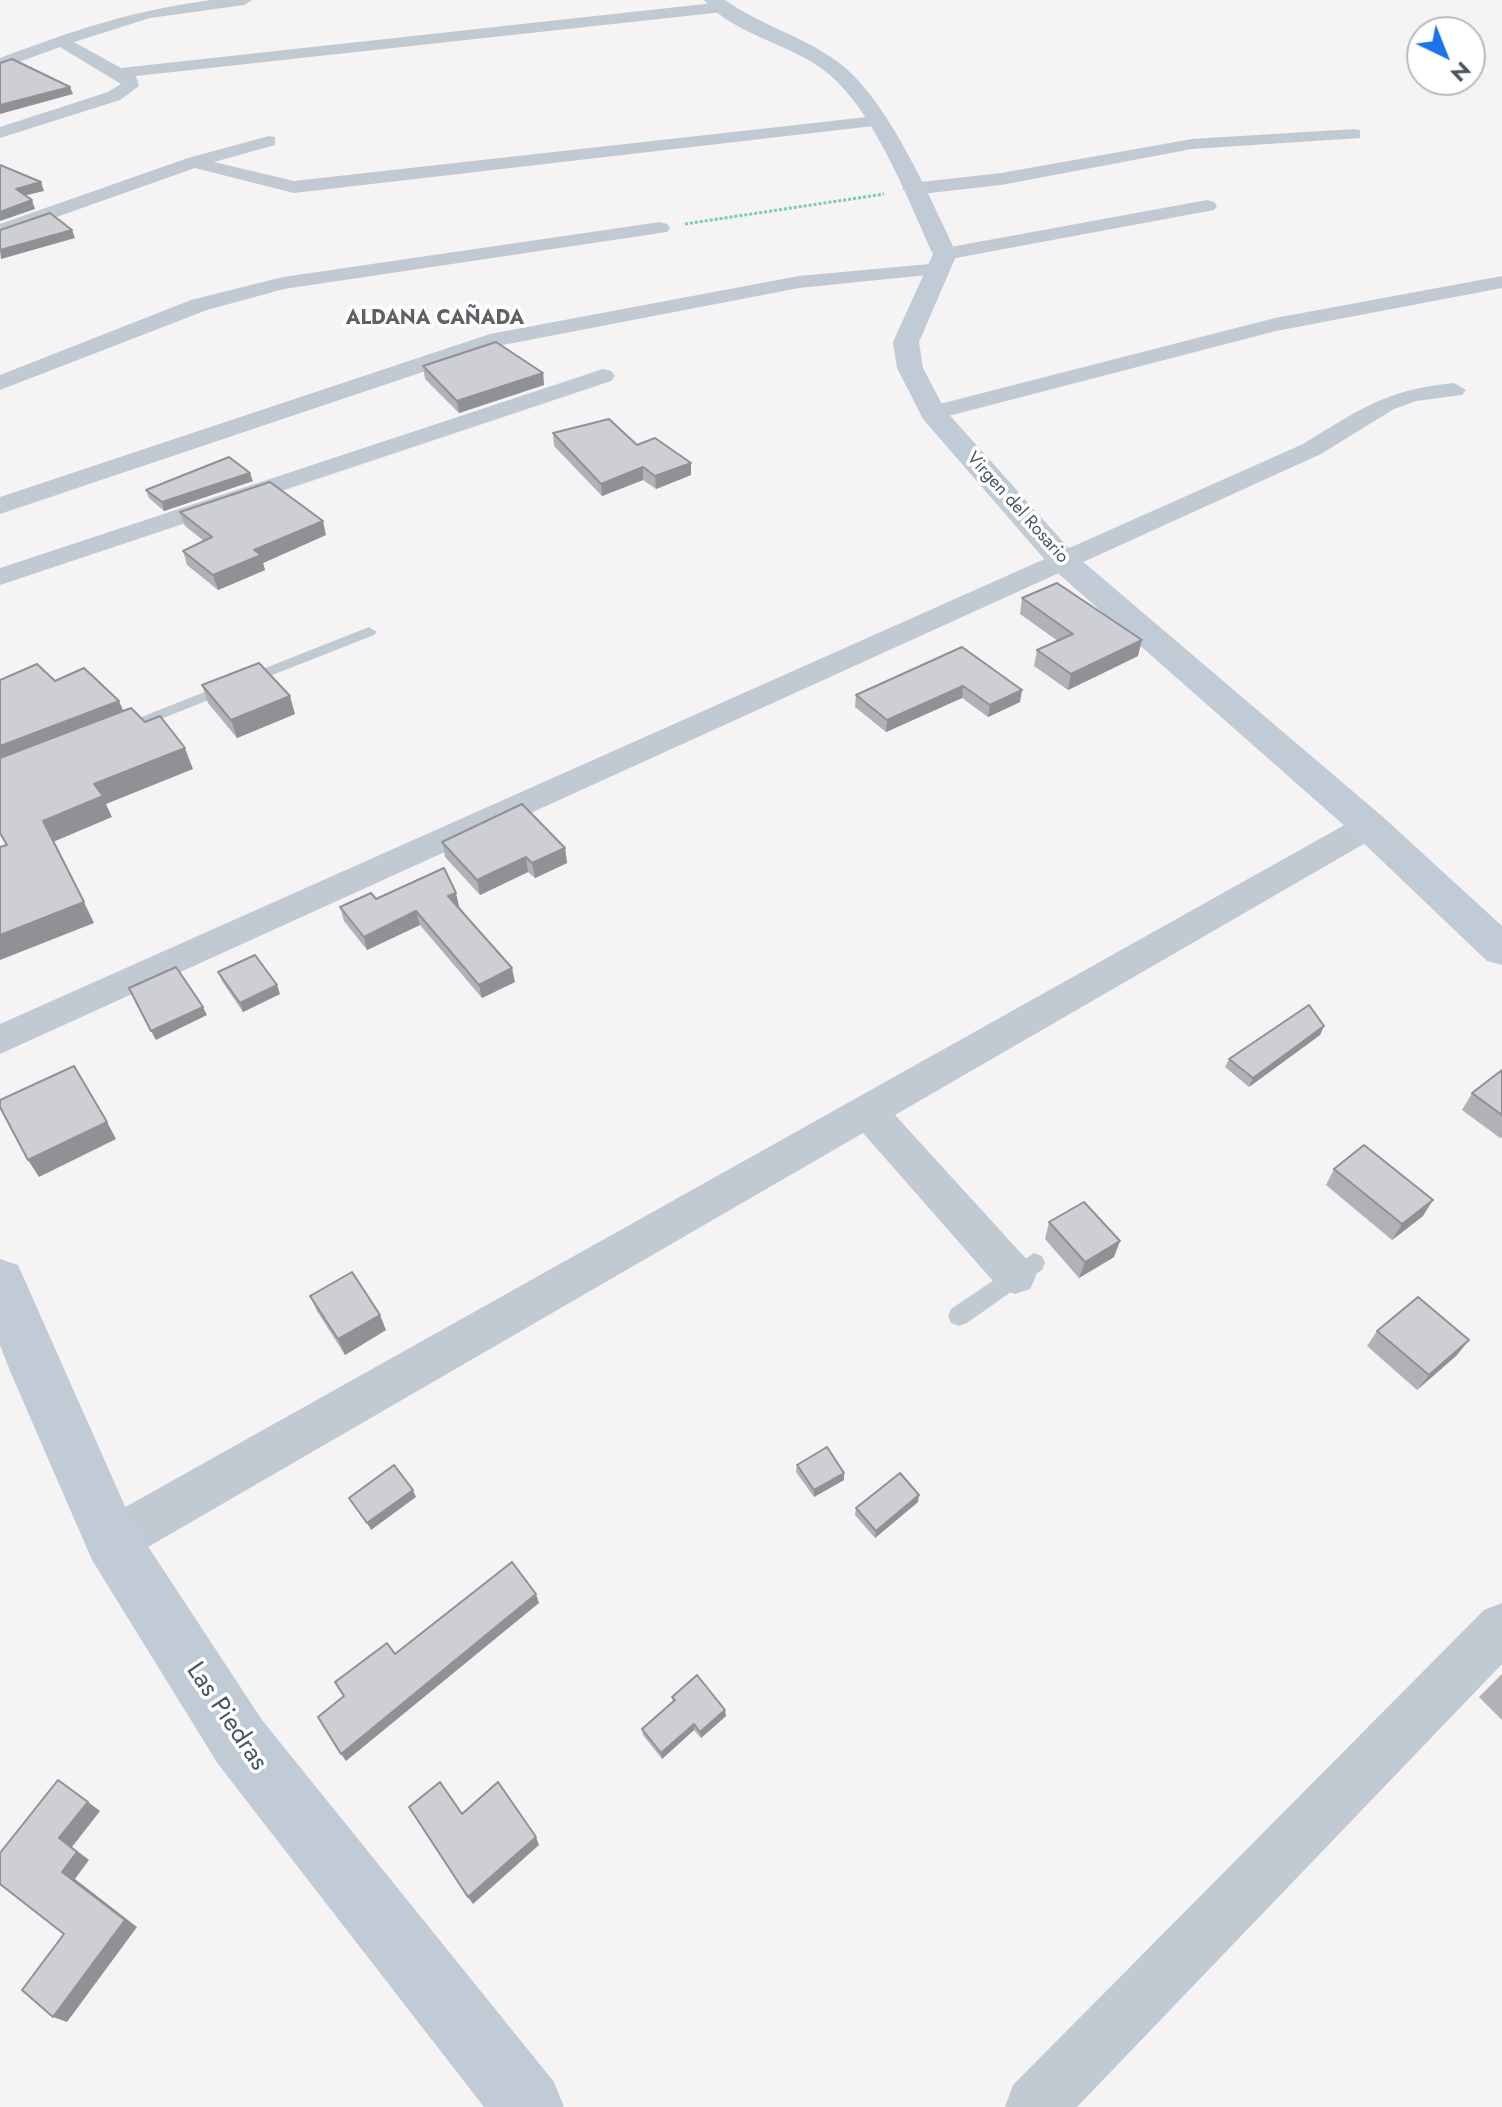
<!DOCTYPE html>
<meta charset="utf-8">
<style>
body{margin:0}
#map{position:relative;width:1502px;height:2107px;overflow:hidden;background:#f5f3f3;font-family:Jost,sans-serif}
canvas{display:block}
.north{position:absolute;left:1406px;top:16px;width:80px;height:80px;box-sizing:border-box;background:#fff;border:2px solid #b7bbc0;border-radius:50%;rotate:137deg;font-size:22px;font-weight:700;line-height:32px;text-align:center;color:#4a5661}
.north::after{content:'';display:block;margin:auto;width:28px;height:36px;background:#1a73e8;clip-path:polygon(50% 0,100% 100%,50% 72%,0 100%)}
</style>
<div id="map">
<canvas width="1502" height="2107"></canvas>
<div class="north">N</div>
</div>
<script>
const c = document.querySelector('canvas').getContext('2d');
c.lineJoin = 'round';
function strokePath(path, color, width, dash) {
  c.strokeStyle = color;
  c.lineWidth = width;
  c.lineCap = dash ? 'butt' : 'round';
  c.setLineDash(dash || []);
  c.stroke(path);
}
function paint(path, color) {
  c.fillStyle = color;
  c.fill(path, 'evenodd');
}
function write(font, color, halo, rows, align = 'center') {
  c.font = font + ' Jost,sans-serif';
  c.lineWidth = 7;
  c.setLineDash([]);
  c.textBaseline = 'middle';
  c.strokeStyle = halo;
  c.fillStyle = color;
  for (const [text, x, y, turn = 0] of rows) {
    c.save();
    c.translate(x, y);
    c.rotate((+turn || 0) * Math.PI / 180);
    c.textAlign = isNaN(turn) ? turn : align;
    if (halo) c.strokeText(text, 0, 0);
    c.fillText(text, 0, 0);
    c.restore();
  }
}
strokePath(new Path2D(`
 M 685,224 L 884,194`), '#7ad0a6', 3, [3, 2]);
paint(new Path2D(`
 M 369,627 L 377,632 L 374,635 L 125,733 L 113,733 L 111,729 Z
 M 1034,1253 L 1042,1256 L 1045,1263 L 1042,1270 L 967,1323 L 959,1326 L 951,1323 L 948,1316 L 951,1309 Z`), '#c1cad2');
paint(new Path2D(`
 M 211,0 L 252,0 L 244,5 L 150,18 L 74,42 L 121,68 L 723,2 L 731,7 L 723,12 L 136,76 L 139,86 L 120,100 L 0,138 L 0,127 L 108,92 L 121,84 L 60,47 L 0,69 L 0,58 C 75,30 130,11 211,0 Z
 M 876,116 L 882,117 L 882,125 L 294,193 L 195,168 L 0,237 L 0,224 L 188,158 L 269,136 L 275,137 L 275,145 L 214,162 L 294,181 Z
 M 1354,129 L 1360,130 L 1360,138 L 1192,149 L 1001,185 L 912,195 L 902,189 L 912,183 L 1001,173 L 1192,139 Z
 M 1207,200 L 1214,202 L 1217,206 L 1214,210 L 945,260 L 935,254 L 945,248 Z
 M 660,222 L 667,224 L 670,228 L 667,232 L 284,289 L 207,310 L 0,390 L 0,375 L 191,300 L 283,277 Z
 M 940,263 L 947,265 L 950,269 L 947,273 L 799,288 L 503,345 L 0,514 L 0,497 L 490,334 L 799,276 Z
 M 1502,276 L 1502,288 L 1276,331 L 933,420 L 921,413 L 924,408 L 1275,318 Z
 M 603,369 L 611,371 L 615,376 L 611,381 L 0,585 L 0,568 Z
 M 1454,383 L 1466,390 L 1462,395 L 1416,401 L 1394,409 L 1321,454 L 0,1054 L 0,1024 L 1303,444 C 1361,409 1384,390 1454,383 Z
 M 1369,815 L 1381,818 L 1386,826 L 1381,834 L 895,1115 L 1030,1263 L 1036,1276 L 1030,1289 L 1015,1294 L 1000,1289 L 863,1133 L 129,1558 L 112,1565 L 95,1558 L 88,1541 L 95,1524 L 1357,818 Z
 M 1502,1603 L 1502,1664 L 1077,2107 L 1005,2107 L 1013,2085 L 1484,1610 Z`), '#c1cad2');
paint(new Path2D(`
 M 704,0 L 725,0 C 760,25 803,36 838,62 C 888,99 930,198 957,254 L 919,342 L 923,368 L 945,410 L 1074,554 L 1383,817 L 1502,926 L 1502,965 L 1487,961 L 1355,835 L 1052,568 L 923,419 L 897,368 L 893,342 L 933,254 C 907,198 874,109 825,71 C 789,43 734,35 704,0 Z
 M 0,1259 L 18,1265 L 132,1522 L 262,1720 L 554,2082 L 564,2107 L 484,2107 L 218,1764 L 92,1560 L 10,1371 L 0,1345 Z`), '#c1cbd6');
paint(new Path2D(`
 M 423,366 L 543,373 L 544,385 L 459,413 L 425,379 Z
 M 553,433 L 637,445 L 691,463 L 691,475 L 656,489 L 643,480 L 602,496 L 554,446 Z
 M 253,481 L 164,511 L 149,498 L 146,490 Z
 M 180,512 L 326,535 L 263,563 L 265,570 L 218,590 L 187,565 L 183,551 L 204,541 L 185,526 Z
 M 1022,598 L 1138,656 L 1068,690 L 1034,666 L 1037,650 L 1058,641 L 1020,614 Z
 M 962,647 L 1020,702 L 988,717 L 962,698 L 886,732 L 855,707 L 856,695 Z
 M 202,685 L 295,714 L 237,738 L 208,703 Z
 M 442,842 L 565,848 L 567,863 L 535,878 L 528,872 L 480,895 L 445,857 Z
 M 376,899 L 459,906 L 515,982 L 482,998 L 420,925 L 367,950 L 344,921 L 340,907 Z
 M 218,972 L 280,994 L 243,1012 L 222,981 Z
 M 1324,1026 L 1320,1035 L 1249,1087 L 1225,1067 L 1229,1059 Z
 M 1502,1070 L 1502,1137 L 1500,1138 L 1462,1110 L 1472,1093 Z
 M 1334,1169 L 1423,1216 L 1392,1240 L 1326,1185 Z
 M 1049,1222 L 1114,1257 L 1079,1278 L 1045,1239 Z
 M 310,1296 L 386,1330 L 345,1355 L 317,1311 Z
 M 1377,1331 L 1457,1355 L 1417,1390 L 1367,1346 Z
 M 797,1465 L 844,1473 L 844,1480 L 814,1497 L 796,1472 Z
 M 918,1502 L 875,1538 L 855,1515 L 856,1508 Z
 M 1502,1674 L 1502,1720 L 1479,1697 Z
 M 672,1697 L 726,1716 L 701,1738 L 694,1730 L 662,1759 L 643,1735 L 642,1729 L 673,1702 Z`), '#b0b2b7');
paint(new Path2D(`
 M 70,87 L 73,94 L 0,114 L 0,105 Z
 M 41,182 L 44,191 L 19,197 L 16,189 Z
 M 32,200 L 35,209 L 0,221 L 0,212 Z
 M 72,230 L 75,238 L 1,259 L 0,250 Z
 M 543,373 L 544,385 L 459,413 L 457,401 Z
 M 691,463 L 691,475 L 656,489 L 655,476 Z
 M 643,467 L 643,480 L 602,496 L 601,484 Z
 M 250,473 L 253,481 L 164,511 L 162,502 Z
 M 323,521 L 326,535 L 263,563 L 265,570 L 218,590 L 213,575 L 254,550 Z
 M 1142,640 L 1138,656 L 1068,690 L 1071,674 Z
 M 963,686 L 962,698 L 886,732 L 887,720 Z
 M 1022,690 L 1020,702 L 988,717 L 990,705 Z
 M 290,696 L 295,714 L 237,738 L 231,720 Z
 M 119,701 L 126,717 L 0,762 L 0,746 Z
 M 185,748 L 193,769 L 106,804 L 112,817 L 53,842 L 43,821 L 94,784 Z
 M 565,848 L 567,863 L 535,878 L 532,863 Z
 M 526,857 L 528,872 L 480,895 L 477,880 Z
 M 456,893 L 459,906 L 451,910 L 448,896 Z
 M 84,902 L 94,923 L 0,960 L 0,935 Z
 M 416,911 L 420,925 L 367,950 L 364,937 Z
 M 512,968 L 515,982 L 482,998 L 479,985 Z
 M 277,985 L 280,994 L 243,1012 L 240,1003 Z
 M 203,1007 L 207,1015 L 156,1040 L 151,1031 Z
 M 1324,1026 L 1320,1035 L 1249,1087 L 1253,1078 Z
 M 107,1122 L 116,1139 L 39,1177 L 28,1160 Z
 M 1433,1200 L 1423,1216 L 1392,1240 L 1402,1224 Z
 M 1120,1241 L 1114,1257 L 1079,1278 L 1085,1262 Z
 M 380,1315 L 386,1330 L 345,1355 L 338,1339 Z
 M 1469,1340 L 1457,1355 L 1417,1390 L 1429,1375 Z
 M 844,1473 L 844,1480 L 814,1497 L 814,1490 Z
 M 413,1490 L 416,1497 L 371,1530 L 367,1523 Z
 M 919,1495 L 918,1502 L 875,1538 L 876,1531 Z
 M 536,1594 L 539,1603 L 346,1761 L 341,1754 Z
 M 725,1710 L 726,1716 L 701,1738 L 700,1732 Z
 M 694,1724 L 694,1730 L 662,1759 L 661,1753 Z
 M 88,1802 L 100,1811 L 72,1847 L 89,1860 L 75,1879 L 137,1927 L 67,2022 L 53,2017 L 125,1920 L 62,1872 L 59,1838 Z
 M 536,1837 L 539,1845 L 473,1904 L 468,1897 Z`), '#909195');
const building = new Path2D(`
 M 12,59 L 70,87 L 0,105 L 0,63 Z
 M 0,165 L 41,182 L 16,189 L 32,200 L 0,212 Z
 M 50,213 L 72,230 L 0,250 L 0,230 Z
 M 496,342 L 543,373 L 457,401 L 423,366 Z
 M 609,419 L 637,445 L 655,438 L 691,463 L 655,476 L 643,467 L 601,484 L 553,433 Z
 M 229,457 L 250,473 L 162,502 L 146,490 Z
 M 270,482 L 323,521 L 254,550 L 261,555 L 213,575 L 183,551 L 212,537 L 180,512 Z
 M 1057,583 L 1142,640 L 1071,674 L 1037,650 L 1073,634 L 1022,598 Z
 M 962,647 L 1022,690 L 990,705 L 963,686 L 887,720 L 856,695 Z
 M 259,663 L 290,696 L 231,720 L 202,685 Z
 M 37,664 L 55,681 L 84,668 L 119,701 L 0,746 L 0,680 Z
 M 131,708 L 145,722 L 160,716 L 185,748 L 94,784 L 103,796 L 43,821 L 84,902 L 0,935 L 0,847 L 7,845 L 0,833 L 0,758 Z
 M 522,804 L 565,848 L 532,863 L 526,857 L 477,880 L 442,842 Z
 M 444,868 L 456,893 L 448,896 L 512,968 L 479,985 L 416,911 L 364,937 L 340,907 L 371,893 L 376,899 Z
 M 255,955 L 277,985 L 240,1003 L 218,972 Z
 M 176,967 L 203,1007 L 151,1031 L 129,988 Z
 M 1309,1005 L 1324,1026 L 1253,1078 L 1229,1059 Z
 M 74,1066 L 107,1122 L 28,1160 L 0,1107 L 0,1100 Z
 M 1502,1070 L 1502,1115 L 1472,1093 Z
 M 1364,1145 L 1433,1200 L 1402,1224 L 1334,1169 Z
 M 1084,1202 L 1120,1241 L 1085,1262 L 1049,1222 Z
 M 352,1272 L 380,1315 L 338,1339 L 310,1296 Z
 M 1418,1297 L 1469,1340 L 1429,1375 L 1377,1331 Z
 M 827,1447 L 844,1473 L 814,1490 L 797,1465 Z
 M 394,1465 L 413,1490 L 367,1523 L 349,1498 Z
 M 900,1473 L 919,1495 L 876,1531 L 856,1508 Z
 M 512,1562 L 536,1594 L 341,1754 L 318,1717 L 344,1696 L 335,1682 L 387,1643 L 395,1654 Z
 M 697,1675 L 725,1710 L 700,1732 L 694,1724 L 661,1753 L 642,1729 L 675,1700 L 672,1697 Z
 M 58,1780 L 88,1802 L 59,1838 L 77,1852 L 62,1872 L 125,1920 L 53,2017 L 22,1990 L 64,1934 L 0,1884 L 0,1853 Z
 M 440,1782 L 462,1814 L 498,1782 L 536,1837 L 468,1897 L 409,1807 Z`);
paint(building, '#cdcfd5');
strokePath(building, '#909195', 2);
write('18px', '#4a5661', '#fff', [
 ["Virgen del Rosario",1017,508,48]
]);
write('bold 20px', '#5f6368', '#fff', [
 ["ALDANA CAÑADA",435,319]
]);
write('26px', '#4a5661', '#fff', [
 ["Las Piedras",226,1717,56]
]);
</script>
